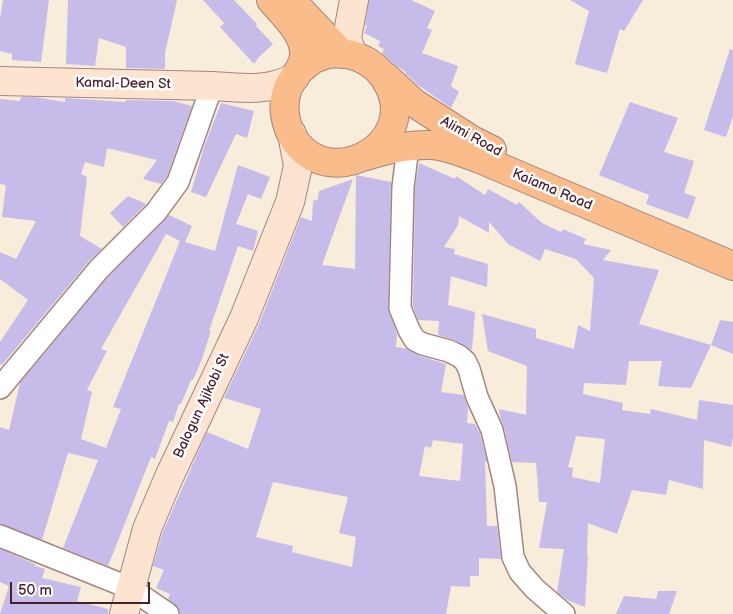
<!DOCTYPE html>
<style>
body{margin:0}
#map{position:relative;width:733px;height:614px;overflow:hidden;background:#f8ecdb;font-family:"Balsamiq Sans",sans-serif}
canvas{display:block}
.scale{position:absolute;left:10px;top:582px;width:140px;height:22px;box-sizing:border-box;border:2px solid #4a1f2b;border-top:0;padding-left:6px;font-size:15px;line-height:18px;white-space:nowrap;color:#4a1f2b;-webkit-text-stroke:4px #fff;paint-order:stroke}
</style>
<div id="map">
<canvas width="733" height="614"></canvas>
<div class="scale">50 m</div>
</div>
<script>
const c = document.querySelector('canvas').getContext('2d');
c.lineJoin = 'round';
function paint(path, color) {
  c.fillStyle = color;
  c.fill(path, 'evenodd');
}
function strokePath(path, color, width, dash) {
  c.strokeStyle = color;
  c.lineWidth = width;
  c.lineCap = dash ? 'butt' : 'round';
  c.setLineDash(dash || []);
  c.stroke(path);
}
function write(font, color, halo, rows, align = 'center') {
  c.font = font + ' "Balsamiq Sans",sans-serif';
  c.lineWidth = 5;
  c.setLineDash([]);
  c.textBaseline = 'middle';
  c.strokeStyle = halo;
  c.fillStyle = color;
  for (const [text, x, y, turn = 0] of rows) {
    c.save();
    c.translate(x, y);
    c.rotate((+turn || 0) * Math.PI / 180);
    c.textAlign = isNaN(turn) ? turn : align;
    if (halo) c.strokeText(text, 0, 0);
    c.fillText(text, 0, 0);
    c.restore();
  }
}
paint(new Path2D(`
 M 3,0 L 49,0 L 41,62 L 12,60 L 12,54 L 0,51 L 0,18 Z
 M 68,0 L 177,0 L 165,53 L 165,69 L 126,68 L 126,47 L 99,38 L 95,66 L 66,64 Z
 M 203,0 L 234,0 L 257,24 L 256,26 L 273,44 L 259,57 L 254,64 L 220,27 L 224,23 Z
 M 369,0 L 411,0 L 435,11 L 427,28 L 432,30 L 422,53 L 458,66 L 451,86 L 459,92 L 451,108 L 418,85 L 405,73 L 406,72 L 392,63 L 382,53 L 384,49 L 378,46 L 380,41 L 364,33 L 367,26 L 365,25 Z
 M 570,0 L 643,0 L 624,31 L 620,29 L 607,73 L 575,64 L 589,11 Z
 M 730,49 L 733,50 L 733,116 L 726,137 L 704,130 Z
 M 21,97 L 35,97 L 65,102 L 65,98 L 126,102 L 126,100 L 173,101 L 192,106 L 167,176 L 161,184 L 143,179 L 157,160 L 107,148 L 104,167 L 85,162 L 81,174 L 87,177 L 80,236 L 102,249 L 89,261 L 2,365 L 0,364 L 0,342 L 28,300 L 0,279 L 0,252 L 16,259 L 36,221 L 2,217 L 6,185 L 0,184 L 0,99 L 20,101 Z
 M 630,102 L 678,118 L 664,152 L 694,161 L 684,193 L 696,197 L 688,219 L 646,204 L 649,195 L 599,175 Z
 M 221,103 L 254,111 L 247,138 L 236,134 L 206,197 L 191,192 L 204,147 Z
 M 419,163 L 455,179 L 456,176 L 485,195 L 488,189 L 517,205 L 519,202 L 542,223 L 561,232 L 563,229 L 586,239 L 583,244 L 611,250 L 603,260 L 659,270 L 639,324 L 711,345 L 691,388 L 658,386 L 662,361 L 629,361 L 626,385 L 584,383 L 583,394 L 623,403 L 622,410 L 650,414 L 651,409 L 697,420 L 699,400 L 733,405 L 733,438 L 731,447 L 704,440 L 703,489 L 669,480 L 666,495 L 632,490 L 617,534 L 588,523 L 587,555 L 588,555 L 585,607 L 567,600 L 557,592 L 564,549 L 539,548 L 547,502 L 539,502 L 536,463 L 512,462 L 504,427 L 500,417 L 499,409 L 526,415 L 527,366 L 488,351 L 482,314 L 536,329 L 536,338 L 574,349 L 578,325 L 590,331 L 594,278 L 576,259 L 545,249 L 540,261 L 508,244 L 489,222 L 489,233 L 459,216 L 458,225 L 444,247 L 455,249 L 454,254 L 488,264 L 487,287 L 451,276 L 448,305 L 475,312 L 472,350 L 455,340 L 438,335 L 439,321 L 418,320 L 413,306 L 415,188 ZM 576,436 L 605,439 L 600,483 L 572,477 L 573,468 L 568,467 Z
 M 238,165 L 270,177 L 261,199 L 248,194 L 236,224 L 258,231 L 253,251 L 238,246 L 209,331 L 211,331 L 202,359 L 193,380 L 191,380 L 181,404 L 179,404 L 173,422 L 169,421 L 155,459 L 151,457 L 108,566 L 63,548 L 98,460 L 68,453 L 42,540 L 0,524 L 0,427 L 9,430 L 20,383 L 108,277 L 169,215 L 192,226 L 185,242 L 215,251 ZM 166,234 L 180,241 L 113,407 L 121,409 L 106,448 L 81,439 L 92,392 L 87,390 L 107,351 L 101,349 Z
 M 356,175 L 391,182 L 388,308 L 397,334 L 396,347 L 407,349 L 420,356 L 446,364 L 441,392 L 464,395 L 468,408 L 467,423 L 475,424 L 480,434 L 487,462 L 485,462 L 487,526 L 497,526 L 501,559 L 479,558 L 479,576 L 470,576 L 470,587 L 451,586 L 446,614 L 180,614 L 179,608 L 168,599 L 170,594 L 156,588 L 164,570 L 153,566 L 162,534 L 207,432 L 248,449 L 261,409 L 224,398 L 259,324 L 301,217 L 312,221 L 313,201 L 318,199 L 319,191 L 353,179 L 322,265 L 355,269 ZM 433,440 L 463,444 L 460,481 L 419,476 L 425,446 L 431,448 ZM 273,482 L 348,497 L 339,533 L 356,537 L 352,567 L 292,552 L 293,546 L 256,537 Z
 M 128,196 L 146,204 L 123,227 L 110,213 Z
 M 720,320 L 733,322 L 733,354 L 711,345 Z
 M 0,549 L 35,564 L 35,566 L 45,569 L 42,578 L 81,587 L 77,601 L 108,609 L 108,614 L 0,614 L 9,586 L 0,582 Z
 M 658,591 L 677,591 L 669,614 L 616,614 L 624,596 L 656,599 Z`), '#c7bbe9');
const street = new Path2D(`
 M 408,147 L 403,187 L 400,308 L 409,330 L 415,340 L 423,344 L 449,351 L 459,356 L 465,361 L 469,369 L 477,397 L 492,430 L 505,486 L 513,557 L 520,572 L 535,589 L 564,614
 M 0,388 L 99,269 L 156,212 L 178,182 L 212,86
 M 0,536 L 130,588 L 168,614`);
const secondary = new Path2D(`
 M 352,54 L 347,38 L 354,0
 M 0,81 L 212,86 C 240,88 270,92 295,77
 M 124,614 L 147,529 L 169,477 L 244,318 L 290,202 L 298,166 L 292,134`);
const highway = new Path2D(`
 M 271,0 C 283,14 305,34 304,54 C 304,68 293,77 288,88 C 281,106 285,127 296,142 C 332,191 416,145 390,88 C 378,60 344,44 314,59 C 309,62 304,67 299,71
 M 291,0 L 342,54
 M 386,77 L 414,103 L 472,140 L 492,150
 M 366,156 C 387,150 409,144 431,145 C 448,146 465,154 480,159 L 733,266`);
strokePath(street, '#a18683', 24);
strokePath(secondary, '#a18683', 30);
strokePath(highway, '#a18683', 30);
strokePath(street, '#fff', 21);
strokePath(secondary, '#fde4d0', 28);
strokePath(highway, '#f9bc8a', 28);
write('14px', '#4a1f2b', '#fff', [
 ["Kamal-Deen St",123,84,1],
 ["Alimi Road",471,137,29],
 ["Kaiama Road",552,190,23],
 ["Balogun Ajikobi St",202,406,-65]
]);
</script>
